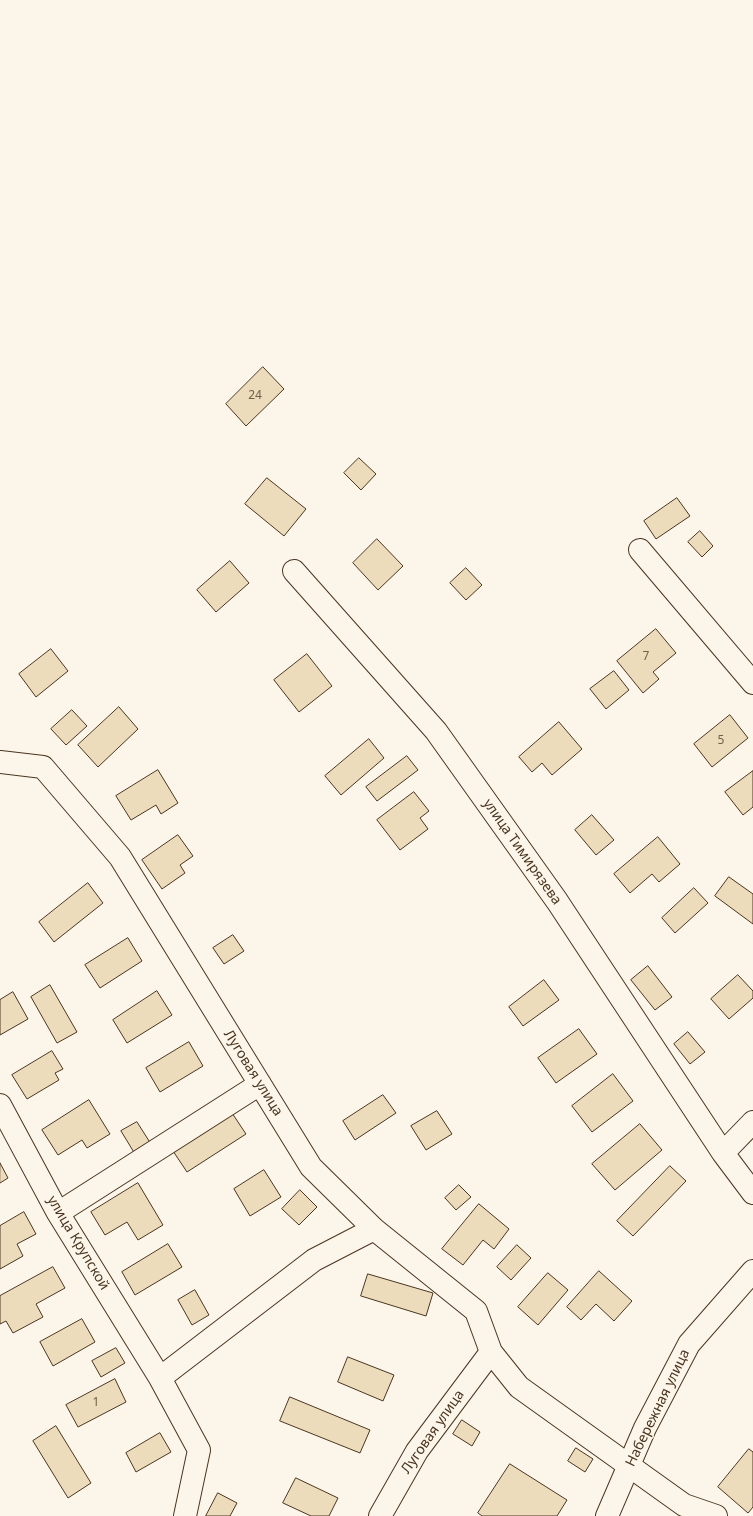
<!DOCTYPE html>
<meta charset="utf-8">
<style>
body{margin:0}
canvas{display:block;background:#fbf6e9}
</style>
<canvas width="753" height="1516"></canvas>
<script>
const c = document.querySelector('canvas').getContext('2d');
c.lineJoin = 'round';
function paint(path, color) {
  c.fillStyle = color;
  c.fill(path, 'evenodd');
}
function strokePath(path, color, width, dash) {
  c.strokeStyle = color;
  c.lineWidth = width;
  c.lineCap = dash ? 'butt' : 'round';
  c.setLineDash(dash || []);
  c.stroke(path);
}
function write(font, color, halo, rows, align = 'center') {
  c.font = font + ' "Noto Sans",sans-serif';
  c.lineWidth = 3;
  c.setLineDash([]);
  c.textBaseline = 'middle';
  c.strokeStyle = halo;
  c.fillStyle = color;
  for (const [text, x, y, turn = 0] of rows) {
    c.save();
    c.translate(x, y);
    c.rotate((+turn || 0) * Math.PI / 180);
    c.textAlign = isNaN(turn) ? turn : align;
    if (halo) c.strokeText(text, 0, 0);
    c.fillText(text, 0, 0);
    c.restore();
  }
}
const building = new Path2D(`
 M 263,367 L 284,389 L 246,426 L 226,404 Z
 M 359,458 L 376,474 L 361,490 L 344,473 Z
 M 267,478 L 306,509 L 284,536 L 245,504 Z
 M 677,498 L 690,516 L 656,539 L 644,521 Z
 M 700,531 L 713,546 L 702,557 L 688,542 Z
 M 377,539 L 403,566 L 378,590 L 353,563 Z
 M 230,561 L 249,583 L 216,612 L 197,590 Z
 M 466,568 L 482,585 L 466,600 L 450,583 Z
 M 656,629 L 676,653 L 653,672 L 659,679 L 643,693 L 617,661 Z
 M 51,649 L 68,671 L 36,697 L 19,674 Z
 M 307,654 L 332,686 L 299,712 L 274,680 Z
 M 614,671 L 629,690 L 606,709 L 590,689 Z
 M 119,707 L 138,729 L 98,767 L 78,745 Z
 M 72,710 L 87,726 L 66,745 L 51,729 Z
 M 730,715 L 748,738 L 712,767 L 694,744 Z
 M 559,722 L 582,749 L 552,775 L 542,763 L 532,772 L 519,757 Z
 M 369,739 L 384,758 L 341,795 L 325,776 Z
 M 407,756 L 418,770 L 377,801 L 366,787 Z
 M 158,770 L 178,803 L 161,814 L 156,805 L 131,820 L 116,796 Z
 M 753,771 L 753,807 L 743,815 L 725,792 Z
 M 414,792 L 429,811 L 420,818 L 428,829 L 400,850 L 377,820 Z
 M 592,815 L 614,840 L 596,855 L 575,830 Z
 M 178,835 L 193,856 L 180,865 L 185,873 L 162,889 L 142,860 Z
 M 658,837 L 680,864 L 659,882 L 652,874 L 630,893 L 614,874 Z
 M 729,877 L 753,894 L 753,924 L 715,896 Z
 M 88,883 L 103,903 L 54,942 L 39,922 Z
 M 694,888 L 708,903 L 675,933 L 662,918 Z
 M 233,935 L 244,951 L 224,964 L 213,948 Z
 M 128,938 L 142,961 L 100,988 L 85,965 Z
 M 648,966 L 672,997 L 655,1010 L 631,980 Z
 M 738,975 L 753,991 L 753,998 L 729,1019 L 711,999 Z
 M 544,980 L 559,1000 L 523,1026 L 509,1007 Z
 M 50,985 L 77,1032 L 57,1043 L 31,997 Z
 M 157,991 L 172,1015 L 127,1043 L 113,1020 Z
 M 13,992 L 28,1019 L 0,1035 L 0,1000 Z
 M 579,1029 L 597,1054 L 556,1083 L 538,1058 Z
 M 688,1032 L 705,1052 L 690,1064 L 674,1044 Z
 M 189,1042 L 203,1066 L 160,1092 L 146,1068 Z
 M 52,1051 L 63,1069 L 55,1073 L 59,1080 L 27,1099 L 12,1075 Z
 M 613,1074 L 633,1101 L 592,1132 L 572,1106 Z
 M 383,1095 L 396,1113 L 355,1140 L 343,1121 Z
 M 89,1100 L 110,1134 L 87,1148 L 82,1140 L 58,1155 L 42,1130 Z
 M 437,1111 L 452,1134 L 426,1150 L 411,1126 Z
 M 232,1113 L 246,1134 L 187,1172 L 173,1151 Z
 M 137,1122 L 151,1144 L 135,1154 L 121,1131 Z
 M 640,1124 L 662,1150 L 615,1190 L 592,1164 Z
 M 0,1163 L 8,1178 L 0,1183 Z
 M 670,1166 L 686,1181 L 633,1236 L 617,1221 Z
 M 264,1170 L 281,1197 L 250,1216 L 234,1189 Z
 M 138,1183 L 163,1225 L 138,1240 L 127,1222 L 105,1235 L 91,1212 Z
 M 459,1185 L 471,1197 L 456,1210 L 445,1198 Z
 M 300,1190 L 317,1207 L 299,1225 L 282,1209 Z
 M 479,1204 L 509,1229 L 494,1249 L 483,1240 L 463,1265 L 442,1249 Z
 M 24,1212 L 36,1234 L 17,1244 L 23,1256 L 0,1269 L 0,1226 Z
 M 168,1244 L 182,1267 L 135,1295 L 122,1272 Z
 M 517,1245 L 531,1258 L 511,1280 L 497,1267 Z
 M 53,1267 L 65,1288 L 36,1304 L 43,1317 L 13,1333 L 6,1321 L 0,1324 L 0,1296 Z
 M 599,1271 L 632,1301 L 614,1321 L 596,1304 L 581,1320 L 567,1307 Z
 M 548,1273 L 568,1290 L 538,1325 L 518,1307 Z
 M 368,1274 L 433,1293 L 426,1316 L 361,1296 Z
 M 195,1290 L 209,1315 L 192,1325 L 178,1300 Z
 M 82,1319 L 95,1342 L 53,1366 L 40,1342 Z
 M 116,1348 L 125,1363 L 101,1377 L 92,1361 Z
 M 348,1357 L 394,1375 L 383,1401 L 338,1382 Z
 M 115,1379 L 126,1402 L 78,1427 L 66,1405 Z
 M 290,1397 L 370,1430 L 360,1453 L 280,1421 Z
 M 462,1420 L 480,1432 L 472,1446 L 453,1434 Z
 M 56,1426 L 91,1483 L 68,1498 L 33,1441 Z
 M 160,1433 L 171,1452 L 136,1472 L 126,1453 Z
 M 576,1448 L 593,1459 L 585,1472 L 568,1461 Z
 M 749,1449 L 753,1452 L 753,1507 L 748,1513 L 718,1487 Z
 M 510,1464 L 567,1500 L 557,1516 L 482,1516 L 478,1513 Z
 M 296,1478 L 338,1498 L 329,1516 L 311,1516 L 283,1503 Z
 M 218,1493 L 237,1503 L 230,1516 L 206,1516 Z`);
paint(building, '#ecdcbc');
strokePath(building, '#4a3520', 1);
const minor = new Path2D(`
 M 640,550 L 753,683
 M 294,571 L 436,731 L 557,901 L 723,1153
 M 0,762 L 43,767 L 120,857 L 311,1167 L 374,1229 L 476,1311 L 491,1352 L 519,1387 L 684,1505 L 716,1516
 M 0,1105 L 58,1213 L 160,1378
 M 753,1122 L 723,1153 L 753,1193
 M 58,1213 L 260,1084
 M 185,1516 L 199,1450 L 160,1378 L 314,1260 L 374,1229
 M 380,1516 L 417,1451 L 491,1352
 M 607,1516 L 645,1428 L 689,1344 L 753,1271`);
strokePath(minor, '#4a3520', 24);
strokePath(minor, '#fbf6e9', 22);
write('12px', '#725f47', null, [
 ["24",255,396],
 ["7",646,657],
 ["5",721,741],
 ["1",96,1403]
]);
write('14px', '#4a3520', '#fbf6e9', [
 ["улица Тимирязева",522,852,55],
 ["Луговая улица",253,1073,58],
 ["улица Крупской",78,1243,59],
 ["Набережная улица",658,1408,-64],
 ["Луговая улица",433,1432,-55]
]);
</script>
